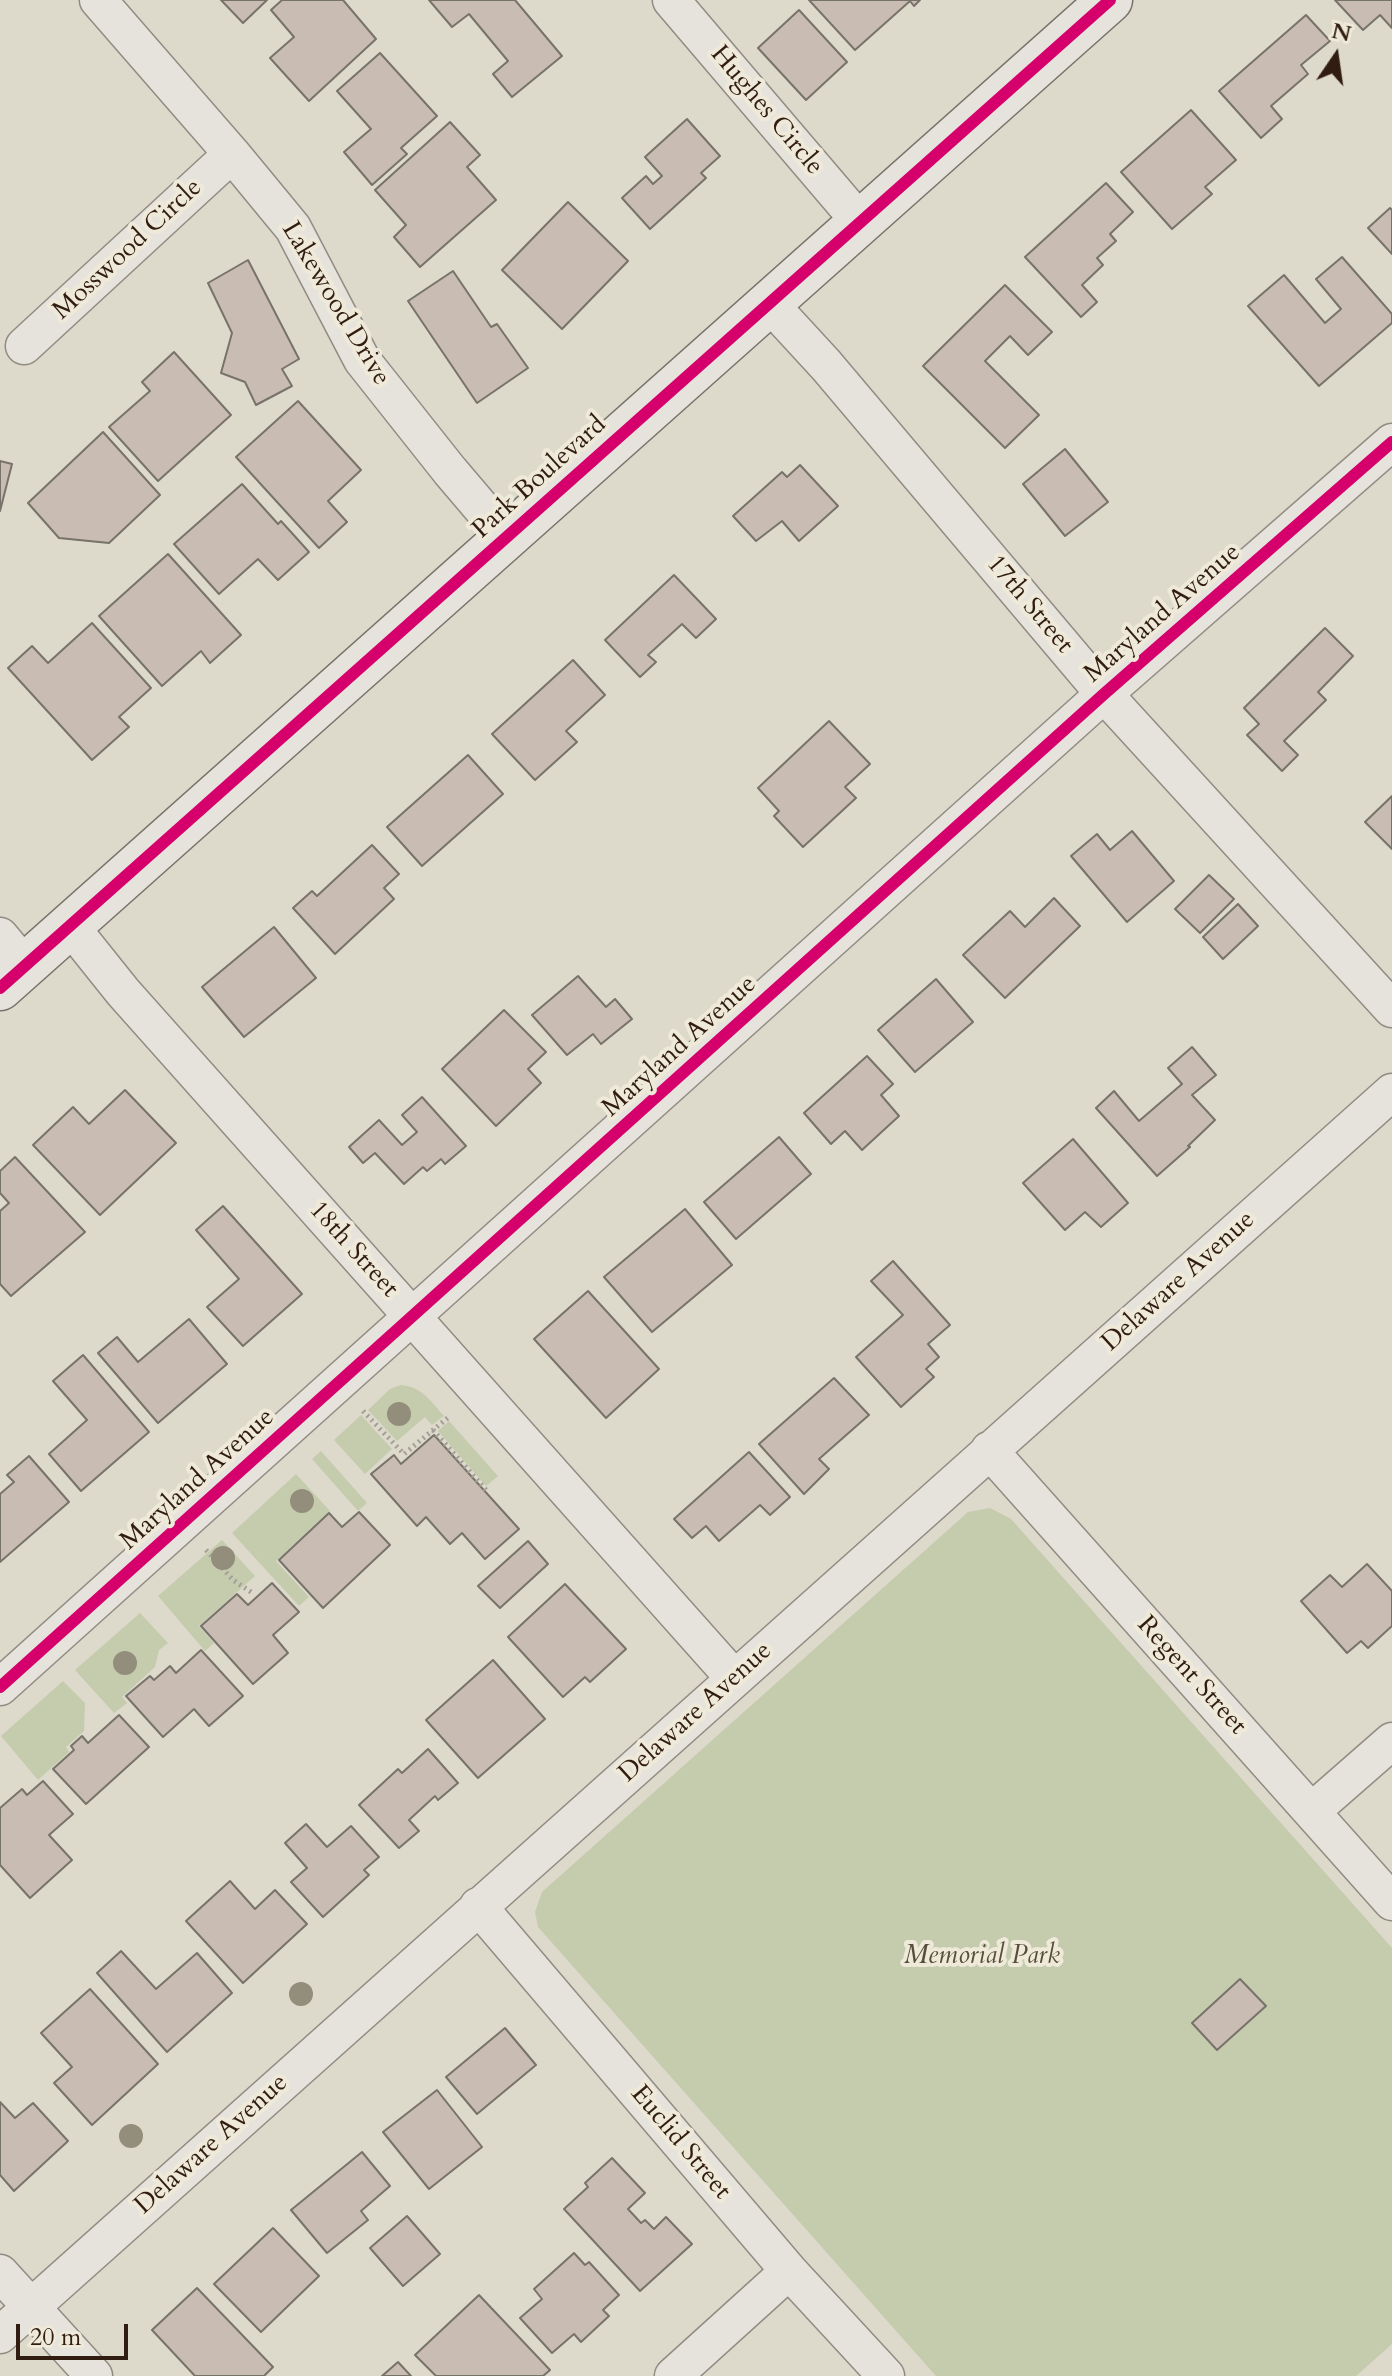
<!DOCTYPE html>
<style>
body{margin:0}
#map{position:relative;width:1392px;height:2376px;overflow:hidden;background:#ddd9cb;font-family:Cardo,serif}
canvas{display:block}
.north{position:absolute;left:1296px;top:16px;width:80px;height:80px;-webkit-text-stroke:6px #eee9d8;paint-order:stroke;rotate:13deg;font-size:22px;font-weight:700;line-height:32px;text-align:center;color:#301c11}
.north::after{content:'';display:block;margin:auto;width:28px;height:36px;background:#301c11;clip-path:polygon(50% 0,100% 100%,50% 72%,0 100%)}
.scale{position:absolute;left:16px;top:2324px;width:112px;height:36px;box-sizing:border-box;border:4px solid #301c11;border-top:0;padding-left:10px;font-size:24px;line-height:28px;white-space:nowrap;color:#301c11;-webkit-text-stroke:6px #eee9d8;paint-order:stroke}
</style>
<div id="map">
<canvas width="1392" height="2376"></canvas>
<div class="north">N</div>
<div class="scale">20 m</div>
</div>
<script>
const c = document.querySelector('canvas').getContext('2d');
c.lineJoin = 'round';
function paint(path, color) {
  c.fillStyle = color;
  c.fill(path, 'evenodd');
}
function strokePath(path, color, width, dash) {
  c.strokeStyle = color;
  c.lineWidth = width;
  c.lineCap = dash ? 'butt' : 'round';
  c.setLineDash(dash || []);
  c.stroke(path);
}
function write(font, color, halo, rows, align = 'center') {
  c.font = font + ' Cardo,serif';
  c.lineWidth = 8;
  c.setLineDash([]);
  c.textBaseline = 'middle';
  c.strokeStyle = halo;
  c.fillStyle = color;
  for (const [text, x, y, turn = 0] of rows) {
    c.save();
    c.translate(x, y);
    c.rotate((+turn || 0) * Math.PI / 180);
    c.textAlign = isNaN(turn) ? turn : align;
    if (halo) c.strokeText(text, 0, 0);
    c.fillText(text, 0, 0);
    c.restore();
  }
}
paint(new Path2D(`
 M 401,1385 C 422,1387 430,1400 444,1416 L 432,1425 L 425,1417 L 397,1441 L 368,1410 L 390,1389 Z
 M 361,1415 L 392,1449 L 365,1474 L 334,1440 Z
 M 449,1421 L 498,1476 L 486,1486 L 438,1431 Z
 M 321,1451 L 367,1503 L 358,1511 L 312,1459 Z
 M 296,1474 L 330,1511 L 276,1561 L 309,1597 L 299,1606 L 232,1533 Z
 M 990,1508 L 1011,1519 L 1392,1948 L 1392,2344 L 1356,2376 L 936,2376 L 538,1927 L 535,1912 L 542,1892 L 968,1512 Z
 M 222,1540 L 255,1576 L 199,1626 L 214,1643 L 205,1651 L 158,1596 Z
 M 140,1613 L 168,1643 L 159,1650 L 155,1667 L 122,1697 L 127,1703 L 114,1713 L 75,1670 Z
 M 63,1681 L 85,1703 L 84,1731 L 66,1747 L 69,1752 L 38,1780 L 1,1736 Z`), '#c5ccae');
const building = new Path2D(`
 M 221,0 L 267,0 L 243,23 Z
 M 282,0 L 343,0 L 376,39 L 309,101 L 270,58 L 294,37 L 271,10 Z
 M 429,0 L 515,0 L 562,56 L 512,97 L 493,74 L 508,61 L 469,14 L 452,27 Z
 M 809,0 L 920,0 L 914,6 L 910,1 L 855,50 Z
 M 1335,0 L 1392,0 L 1392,28 L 1380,15 L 1363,30 Z
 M 799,10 L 847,62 L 806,100 L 758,48 Z
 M 1306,15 L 1330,41 L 1301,65 L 1308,74 L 1271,106 L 1282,119 L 1261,138 L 1219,91 Z
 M 380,53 L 437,116 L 401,148 L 407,154 L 372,185 L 344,152 L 371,129 L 337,91 Z
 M 1191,110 L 1236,160 L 1205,187 L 1212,194 L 1172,229 L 1121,172 Z
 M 687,119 L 720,156 L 701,173 L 706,178 L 650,229 L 622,198 L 646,176 L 653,184 L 662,176 L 645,157 Z
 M 450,122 L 480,155 L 467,167 L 496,200 L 420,267 L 394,237 L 406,225 L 375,190 Z
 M 1106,183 L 1133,212 L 1110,234 L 1116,241 L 1097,258 L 1103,265 L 1082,285 L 1097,302 L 1081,317 L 1025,257 Z
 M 568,202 L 628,261 L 562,329 L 502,270 Z
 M 1390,208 L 1392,210 L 1392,254 L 1368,228 Z
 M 1342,257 L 1392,314 L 1392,323 L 1319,386 L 1248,306 L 1284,275 L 1325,323 L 1341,309 L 1316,279 Z
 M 248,260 L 299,359 L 282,369 L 292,386 L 256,405 L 245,382 L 221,373 L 232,333 L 208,283 Z
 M 453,271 L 491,327 L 497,324 L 528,368 L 477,403 L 408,301 Z
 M 1005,285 L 1052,332 L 1028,355 L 1010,336 L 985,361 L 1039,415 L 1005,448 L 923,366 Z
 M 174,352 L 231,415 L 158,481 L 109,427 L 150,391 L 142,382 Z
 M 298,401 L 361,470 L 328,501 L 347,522 L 319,548 L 236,457 Z
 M 103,432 L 160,495 L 109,543 L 59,538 L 28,503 Z
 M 1065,449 L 1108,502 L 1065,536 L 1023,484 Z
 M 0,461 L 12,464 L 0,511 Z
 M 800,465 L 838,506 L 799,541 L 782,521 L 756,541 L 733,516 L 782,472 L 787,477 Z
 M 242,484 L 278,524 L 281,521 L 309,552 L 278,580 L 258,559 L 219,594 L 174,544 Z
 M 168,554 L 241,635 L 210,663 L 201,651 L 162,686 L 99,616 Z
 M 674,575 L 716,619 L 696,638 L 682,624 L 648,655 L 656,662 L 640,677 L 605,640 Z
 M 92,623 L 151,688 L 119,717 L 129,727 L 92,760 L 8,668 L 32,646 L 48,663 Z
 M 1325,628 L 1353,656 L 1318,692 L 1326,700 L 1284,741 L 1298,755 L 1282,771 L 1247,735 L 1259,724 L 1244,708 Z
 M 573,660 L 605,695 L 566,731 L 577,742 L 535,780 L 492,734 Z
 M 829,721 L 870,764 L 845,787 L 856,798 L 803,847 L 774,816 L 779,811 L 758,788 Z
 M 468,755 L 503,794 L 422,866 L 387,827 Z
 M 1392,796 L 1392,849 L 1365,822 Z
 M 1132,831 L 1174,881 L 1127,922 L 1071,856 L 1097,834 L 1110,850 Z
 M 372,845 L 399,874 L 384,888 L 394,899 L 335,954 L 293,908 L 312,891 L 317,896 Z
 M 1209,875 L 1234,899 L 1200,933 L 1175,909 Z
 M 1054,898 L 1080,926 L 1005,998 L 963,955 L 1010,911 L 1025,927 Z
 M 1238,904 L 1258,926 L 1223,959 L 1203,937 Z
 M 274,927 L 316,978 L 244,1037 L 202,987 Z
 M 578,976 L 606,1007 L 615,999 L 632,1019 L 601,1044 L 593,1034 L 567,1055 L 532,1015 Z
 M 936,979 L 973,1022 L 915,1072 L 878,1030 Z
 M 504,1010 L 546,1052 L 528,1069 L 541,1083 L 496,1126 L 442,1069 Z
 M 1192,1047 L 1216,1075 L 1192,1095 L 1215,1120 L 1188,1146 L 1190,1147 L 1157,1176 L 1096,1108 L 1114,1091 L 1139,1121 L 1182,1084 L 1168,1068 Z
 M 867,1056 L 893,1084 L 881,1095 L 899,1116 L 862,1150 L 845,1131 L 831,1144 L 804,1113 Z
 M 125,1090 L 176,1143 L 100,1215 L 33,1145 L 73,1107 L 89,1124 Z
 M 422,1097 L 466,1146 L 445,1164 L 441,1159 L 427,1171 L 423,1167 L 404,1184 L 375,1153 L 363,1163 L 349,1147 L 379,1120 L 402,1145 L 417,1132 L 402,1115 Z
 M 779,1137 L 811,1174 L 736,1239 L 704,1202 Z
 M 1073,1139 L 1128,1203 L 1101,1227 L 1085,1212 L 1065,1230 L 1023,1183 Z
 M 15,1157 L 85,1232 L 11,1296 L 0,1284 L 0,1211 L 9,1203 L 0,1193 L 0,1171 Z
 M 223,1206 L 302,1294 L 243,1346 L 207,1307 L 239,1279 L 196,1230 Z
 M 685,1209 L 732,1265 L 652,1332 L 604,1277 Z
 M 893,1261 L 950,1325 L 928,1344 L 939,1357 L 926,1369 L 934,1377 L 901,1407 L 856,1357 L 903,1315 L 871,1281 Z
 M 588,1291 L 659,1369 L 606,1418 L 534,1339 Z
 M 189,1319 L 227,1364 L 158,1423 L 98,1353 L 117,1337 L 138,1362 Z
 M 83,1355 L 149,1432 L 81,1491 L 49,1454 L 87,1420 L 53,1381 Z
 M 834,1378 L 869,1415 L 819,1459 L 829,1469 L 804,1494 L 759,1444 Z
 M 434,1435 L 519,1529 L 485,1559 L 462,1533 L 450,1544 L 426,1517 L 417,1526 L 371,1474 L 394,1455 L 401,1464 Z
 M 749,1452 L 790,1497 L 770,1515 L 760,1505 L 719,1541 L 706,1526 L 692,1538 L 674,1519 Z
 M 29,1456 L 69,1502 L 0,1562 L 0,1494 L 14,1482 L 7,1475 Z
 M 359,1512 L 390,1545 L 323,1608 L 279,1560 L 329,1513 L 342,1527 Z
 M 528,1541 L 548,1564 L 500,1608 L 478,1586 Z
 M 1367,1564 L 1392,1591 L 1392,1626 L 1368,1648 L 1361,1641 L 1347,1653 L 1301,1601 L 1330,1575 L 1342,1587 Z
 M 272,1583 L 299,1612 L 273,1635 L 288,1653 L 253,1684 L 201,1626 L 237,1594 L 248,1605 Z
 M 565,1584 L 626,1649 L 590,1682 L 585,1677 L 563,1697 L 508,1637 Z
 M 201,1650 L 243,1696 L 209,1726 L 194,1709 L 163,1737 L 126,1696 L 150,1676 L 154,1680 L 170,1666 L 176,1673 Z
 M 493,1660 L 545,1719 L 478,1778 L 426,1720 Z
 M 119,1715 L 149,1747 L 86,1804 L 53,1769 L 74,1750 L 71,1746 L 82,1736 L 88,1743 Z
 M 428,1749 L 458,1783 L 438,1800 L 435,1796 L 409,1820 L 419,1831 L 399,1848 L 359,1805 L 398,1769 L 402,1773 Z
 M 43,1781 L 73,1814 L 49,1835 L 72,1860 L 30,1898 L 0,1865 L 0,1808 L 22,1789 L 27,1795 Z
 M 306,1824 L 327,1847 L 351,1826 L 379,1857 L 364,1870 L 369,1875 L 323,1917 L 291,1882 L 307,1868 L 285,1843 Z
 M 230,1881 L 255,1909 L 275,1890 L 307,1924 L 243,1983 L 186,1921 Z
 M 121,1951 L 156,1989 L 197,1953 L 232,1993 L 167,2052 L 97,1973 Z
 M 1240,1979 L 1266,2006 L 1217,2050 L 1192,2023 Z
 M 90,1989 L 158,2064 L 92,2125 L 54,2083 L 72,2067 L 41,2033 Z
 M 505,2028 L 536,2065 L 477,2114 L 446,2077 Z
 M 437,2090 L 482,2147 L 429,2189 L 383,2132 Z
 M 0,2102 L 15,2118 L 33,2103 L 68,2141 L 14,2191 L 0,2175 Z
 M 362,2152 L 390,2186 L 361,2211 L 368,2220 L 327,2253 L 291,2210 Z
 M 612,2158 L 645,2193 L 628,2209 L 641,2223 L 645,2220 L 654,2229 L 666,2217 L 692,2244 L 640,2291 L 564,2209 L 588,2187 L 585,2183 Z
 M 407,2216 L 440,2254 L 403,2286 L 370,2248 Z
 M 273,2228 L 319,2276 L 261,2332 L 214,2284 Z
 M 574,2253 L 585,2265 L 589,2262 L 619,2295 L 603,2310 L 609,2316 L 581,2342 L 574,2334 L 552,2353 L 520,2318 L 542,2299 L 534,2289 Z
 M 197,2288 L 273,2367 L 264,2376 L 195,2376 L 152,2330 Z
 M 479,2295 L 550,2370 L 543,2376 L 436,2376 L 415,2355 Z
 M 398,2362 L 411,2376 L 382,2376 Z`);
paint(building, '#c9bcb3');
strokePath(building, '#78736a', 2);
const street = new Path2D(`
 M 98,0 L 232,154 L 293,228 L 362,360 L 450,471 L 507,538
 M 671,0 L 861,223
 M 768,302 L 826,365 L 1104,694 L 1392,1009
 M 24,346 L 232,154
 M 71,927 L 123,992 L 734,1678
 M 0,936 L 25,966
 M 989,1450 L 1392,1902
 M 0,1687 L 1104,694 L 1392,442
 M 1312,1811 L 1392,1741
 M 478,1906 L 789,2271 L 886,2376
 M 0,2273 L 94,2376
 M 0,2335 L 1392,1092
 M 673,2376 L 789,2271`);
const secondary = new Path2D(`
 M 0,988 L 1110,0`);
strokePath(street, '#918c83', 39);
strokePath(secondary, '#78736a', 47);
strokePath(new Path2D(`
 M 363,1411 L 404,1454 L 450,1416
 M 433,1430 L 487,1491
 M 206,1550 L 233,1580 L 254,1594`), '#a4a099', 5, [2, 4]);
strokePath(street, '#e6e3dc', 36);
strokePath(secondary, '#e6e3dc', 44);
strokePath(new Path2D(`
 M 0,988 L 1110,0
 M 0,1687 L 1104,694 L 1392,442`), '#d6006c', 12);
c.fillStyle = '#938d7b';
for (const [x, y] of [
 [399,1414],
 [302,1501],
 [223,1558],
 [125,1663],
 [301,1994],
 [131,2136]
]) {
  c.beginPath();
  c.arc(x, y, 12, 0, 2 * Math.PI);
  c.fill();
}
write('26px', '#301c11', '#eee9d8', [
 ["Hughes Circle",766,111,50],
 ["Mosswood Circle",128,250,-43],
 ["Lakewood Drive",335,304,59],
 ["Park Boulevard",540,478,-42],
 ["17th Street",1029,605,50],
 ["Maryland Avenue",1163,614,-41],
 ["Maryland Avenue",680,1047,-42],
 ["18th Street",353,1250,48],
 ["Delaware Avenue",1179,1282,-42],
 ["Maryland Avenue",198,1480,-42],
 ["Regent Street",1191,1676,48],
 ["Delaware Avenue",696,1713,-42],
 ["Euclid Street",680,2143,50],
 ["Delaware Avenue",212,2145,-42]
]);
write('italic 26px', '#574e39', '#eee9d8', [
 ["Memorial Park",982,1957]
]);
</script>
